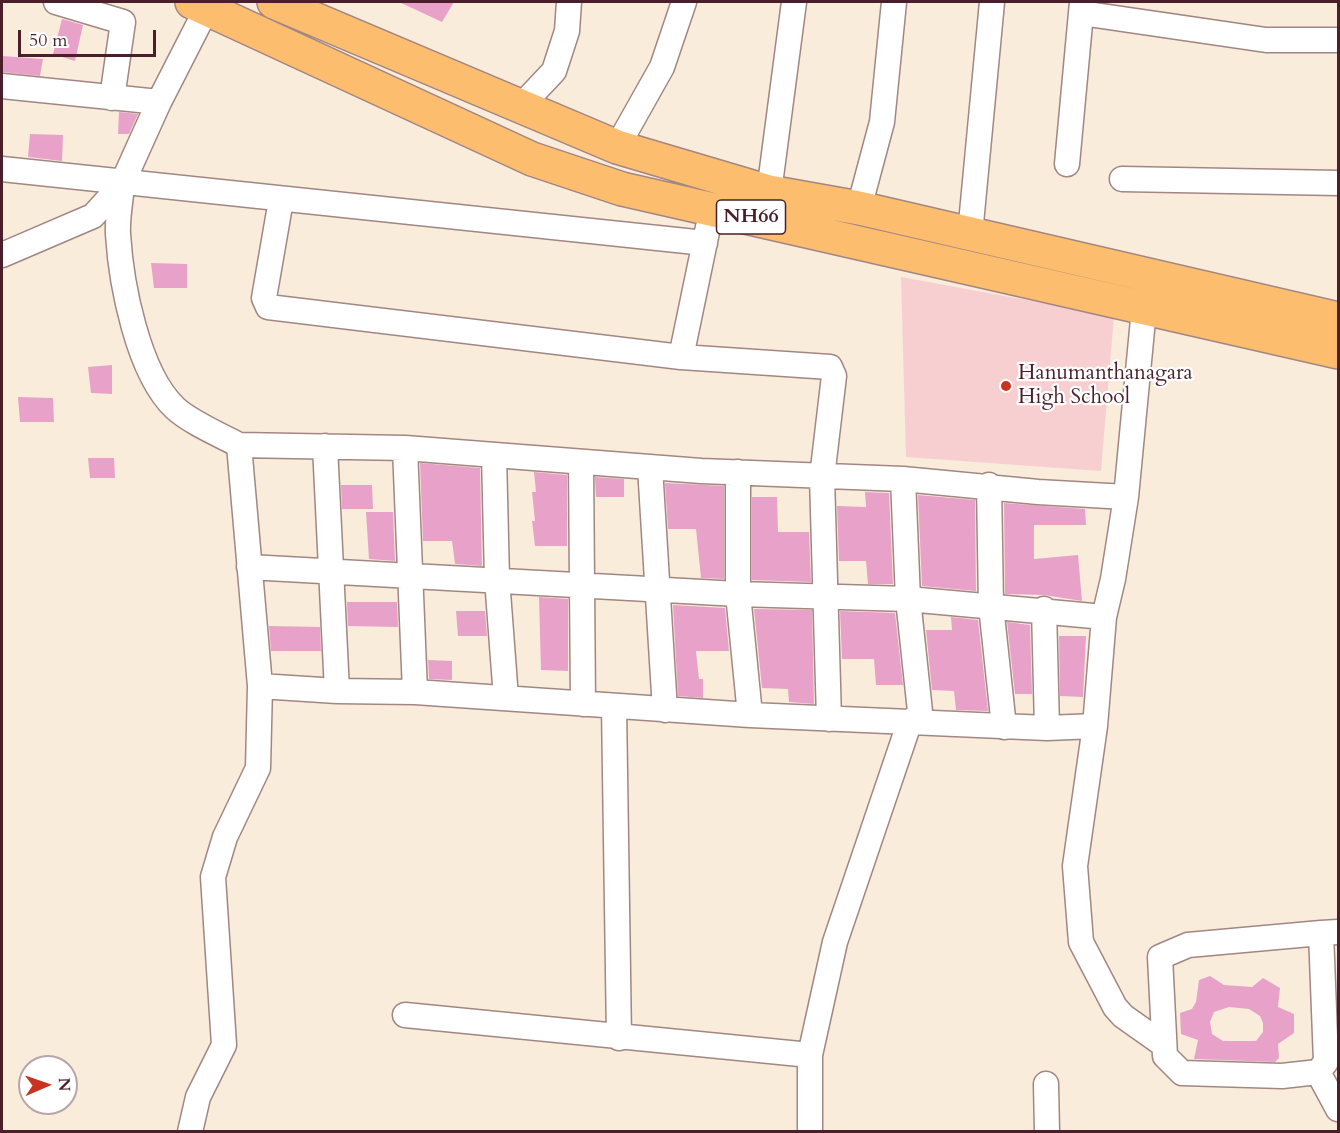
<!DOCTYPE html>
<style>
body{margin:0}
#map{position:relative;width:1340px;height:1133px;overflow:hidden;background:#f9ecdb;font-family:Cardo,serif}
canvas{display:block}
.frame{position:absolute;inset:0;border:3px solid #4a1f2b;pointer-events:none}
.north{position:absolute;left:18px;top:1055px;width:60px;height:60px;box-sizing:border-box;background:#fff;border:2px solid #b7a5aa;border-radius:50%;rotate:88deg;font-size:16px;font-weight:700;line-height:24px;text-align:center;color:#4a1f2b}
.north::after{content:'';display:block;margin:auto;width:21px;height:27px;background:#c8321e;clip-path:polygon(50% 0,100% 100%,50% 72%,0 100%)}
.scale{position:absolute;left:18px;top:30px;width:138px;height:27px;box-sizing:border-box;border:3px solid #4a1f2b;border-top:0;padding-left:8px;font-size:18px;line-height:21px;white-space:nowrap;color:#4a1f2b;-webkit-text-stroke:4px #fff;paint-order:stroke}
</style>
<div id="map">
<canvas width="1340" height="1133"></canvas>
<div class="frame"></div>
<div class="north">N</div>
<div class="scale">50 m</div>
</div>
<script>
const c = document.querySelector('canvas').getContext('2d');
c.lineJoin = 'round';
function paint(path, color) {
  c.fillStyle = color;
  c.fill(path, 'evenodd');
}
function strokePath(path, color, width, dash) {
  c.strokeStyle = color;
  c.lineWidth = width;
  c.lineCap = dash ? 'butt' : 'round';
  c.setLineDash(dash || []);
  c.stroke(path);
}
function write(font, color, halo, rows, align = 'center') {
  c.font = font + ' Cardo,serif';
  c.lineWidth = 4.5;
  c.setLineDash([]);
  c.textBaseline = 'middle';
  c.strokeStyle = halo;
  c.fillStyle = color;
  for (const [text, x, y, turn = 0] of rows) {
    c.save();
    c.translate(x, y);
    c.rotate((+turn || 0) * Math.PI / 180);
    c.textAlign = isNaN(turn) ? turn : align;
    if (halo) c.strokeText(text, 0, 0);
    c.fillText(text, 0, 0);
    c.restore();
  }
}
paint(new Path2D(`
 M 901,277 L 1114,316 L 1101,471 L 906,457 Z`), '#f7cfd1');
paint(new Path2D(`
 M 399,2 L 454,2 L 442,22 Z
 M 62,19 L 83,25 L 75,61 L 53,54 Z
 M 2,56 L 43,59 L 40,76 L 2,72 Z
 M 119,112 L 138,114 L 129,134 L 118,134 Z
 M 30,134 L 63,135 L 62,161 L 28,157 Z
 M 151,263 L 187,264 L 187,288 L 154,288 Z
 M 112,365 L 112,394 L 91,393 L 88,367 Z
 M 18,397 L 53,398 L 54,422 L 20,422 Z
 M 88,458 L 114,458 L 115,478 L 90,478 Z
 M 420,463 L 480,468 L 482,566 L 455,564 L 452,541 L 423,541 Z
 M 534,472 L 567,475 L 567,546 L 535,546 L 532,521 L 535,521 L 532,492 L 536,492 Z
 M 595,477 L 624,479 L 624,497 L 596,497 Z
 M 665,483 L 724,486 L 724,579 L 701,578 L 696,529 L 668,529 Z
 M 341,485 L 372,485 L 373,509 L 342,509 Z
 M 865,492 L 889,493 L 893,584 L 868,584 L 866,561 L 839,561 L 837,506 L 866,507 Z
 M 918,495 L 975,500 L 976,591 L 922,586 Z
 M 752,497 L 777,497 L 778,532 L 809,532 L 811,582 L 752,580 Z
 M 1004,503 L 1085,509 L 1086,525 L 1034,525 L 1034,559 L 1078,555 L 1082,601 L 1044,595 L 1005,594 Z
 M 366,512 L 393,512 L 395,561 L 369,559 Z
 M 539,597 L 568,599 L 568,671 L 541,670 Z
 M 347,602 L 397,602 L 398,627 L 348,626 Z
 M 673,605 L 725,608 L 729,651 L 696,651 L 699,679 L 703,679 L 703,698 L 678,696 Z
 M 754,609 L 812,610 L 814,704 L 789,702 L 788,689 L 762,688 Z
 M 456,611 L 485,611 L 487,636 L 458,636 Z
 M 840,611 L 895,613 L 903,685 L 876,685 L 874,659 L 842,659 Z
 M 951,617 L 978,620 L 988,711 L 956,710 L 954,691 L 932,690 L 926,630 L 952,630 Z
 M 1007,622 L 1030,625 L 1032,694 L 1015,694 Z
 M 269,626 L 320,627 L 321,651 L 271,651 Z
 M 1059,636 L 1086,636 L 1083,697 L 1060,696 Z
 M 428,660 L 452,661 L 452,680 L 429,679 Z
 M 1210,976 L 1224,985 L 1252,987 L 1263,978 L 1280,988 L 1278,1007 L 1294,1014 L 1294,1033 L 1278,1044 L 1279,1058 L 1275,1062 L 1194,1059 L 1198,1040 L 1181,1034 L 1180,1013 L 1192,1009 L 1196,1002 L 1199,980 ZM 1229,1007 L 1249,1009 L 1260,1016 L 1263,1023 L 1263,1032 L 1256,1041 L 1223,1041 L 1212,1034 L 1210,1022 L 1214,1012 Z`), '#e8a2c9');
const minor = new Path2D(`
 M 56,2 L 123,22 L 112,98
 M 1081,13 L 1266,40 L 1338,40
 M 2,86 L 159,102
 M 521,106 L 554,71 L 567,31 L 569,2
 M 617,147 L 662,67 L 684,2
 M 1067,164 L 1082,2
 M 2,169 L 705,243
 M 1122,179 L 1338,183
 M 122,184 C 121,200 117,218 118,234 C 121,284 138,373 175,408 C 190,422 220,435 239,445
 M 769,192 L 794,2
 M 281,200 L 264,298 L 268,307 L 681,357 L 830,367 L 834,376 L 822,477 L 829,719
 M 859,208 L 882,122 L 894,2
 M 970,234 L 992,2
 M 2,255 L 93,216 L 122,184 L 159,102 L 210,2
 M 1144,309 L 1126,497 L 1113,579 L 1104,617 L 1095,726 L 1075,866 L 1081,942 L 1115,1007 L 1123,1016 L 1164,1045
 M 681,357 L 708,227
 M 325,446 L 337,691
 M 405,448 L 415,692
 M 494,455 L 497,579 L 506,698
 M 581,462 L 583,704
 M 650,467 L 665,710
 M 738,472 L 738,594 L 750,715
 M 903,479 L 908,599 L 921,721
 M 989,485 L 991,606 L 1004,727
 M 249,567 L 738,594 L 908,599 L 1104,617
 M 1044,609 L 1047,728
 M 614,706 L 619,1038
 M 1095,726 L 1047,728 L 750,715 L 415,692 L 337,691 L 260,686 L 239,445 L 405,448 L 701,471 L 903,479 L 1038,492 L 1126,497
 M 1321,933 L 1326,1062 L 1318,1072 L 1282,1076 L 1182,1073 L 1165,1056 L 1160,957 L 1188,945 L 1321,933 L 1338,932
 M 405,1015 L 810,1055
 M 1318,1072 L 1338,1109
 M 1046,1084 L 1047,1132
 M 190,1132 L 198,1097 L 224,1045 L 213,877 L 225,837 L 258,768 L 260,686
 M 810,1132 L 810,1055 L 835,942 L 910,721`);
const highway = new Path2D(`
 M 192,2 L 532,159 L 622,189 L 1338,352
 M 274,2 L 617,147 L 769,192 L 859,208 L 1338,319`);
strokePath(minor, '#a28683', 27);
strokePath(highway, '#a28683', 36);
strokePath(minor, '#fff', 24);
strokePath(highway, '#fcbd6f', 33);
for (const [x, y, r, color] of [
 [1006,386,6,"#c8321e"]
]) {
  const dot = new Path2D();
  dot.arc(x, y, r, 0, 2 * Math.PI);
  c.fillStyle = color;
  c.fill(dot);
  strokePath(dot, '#fff', 2);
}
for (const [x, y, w] of [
 [751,217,69]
]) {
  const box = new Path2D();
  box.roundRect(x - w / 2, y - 17, w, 34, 4.5);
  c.fillStyle = '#fff';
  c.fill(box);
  strokePath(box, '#4a1f2b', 1.5);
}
write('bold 20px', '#4a1f2b', null, [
 ["NH66",751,217]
]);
write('21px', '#4a1f2b', '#fff', [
 ["Hanumanthanagara",1018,374],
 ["High School",1018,398]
], 'left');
</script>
